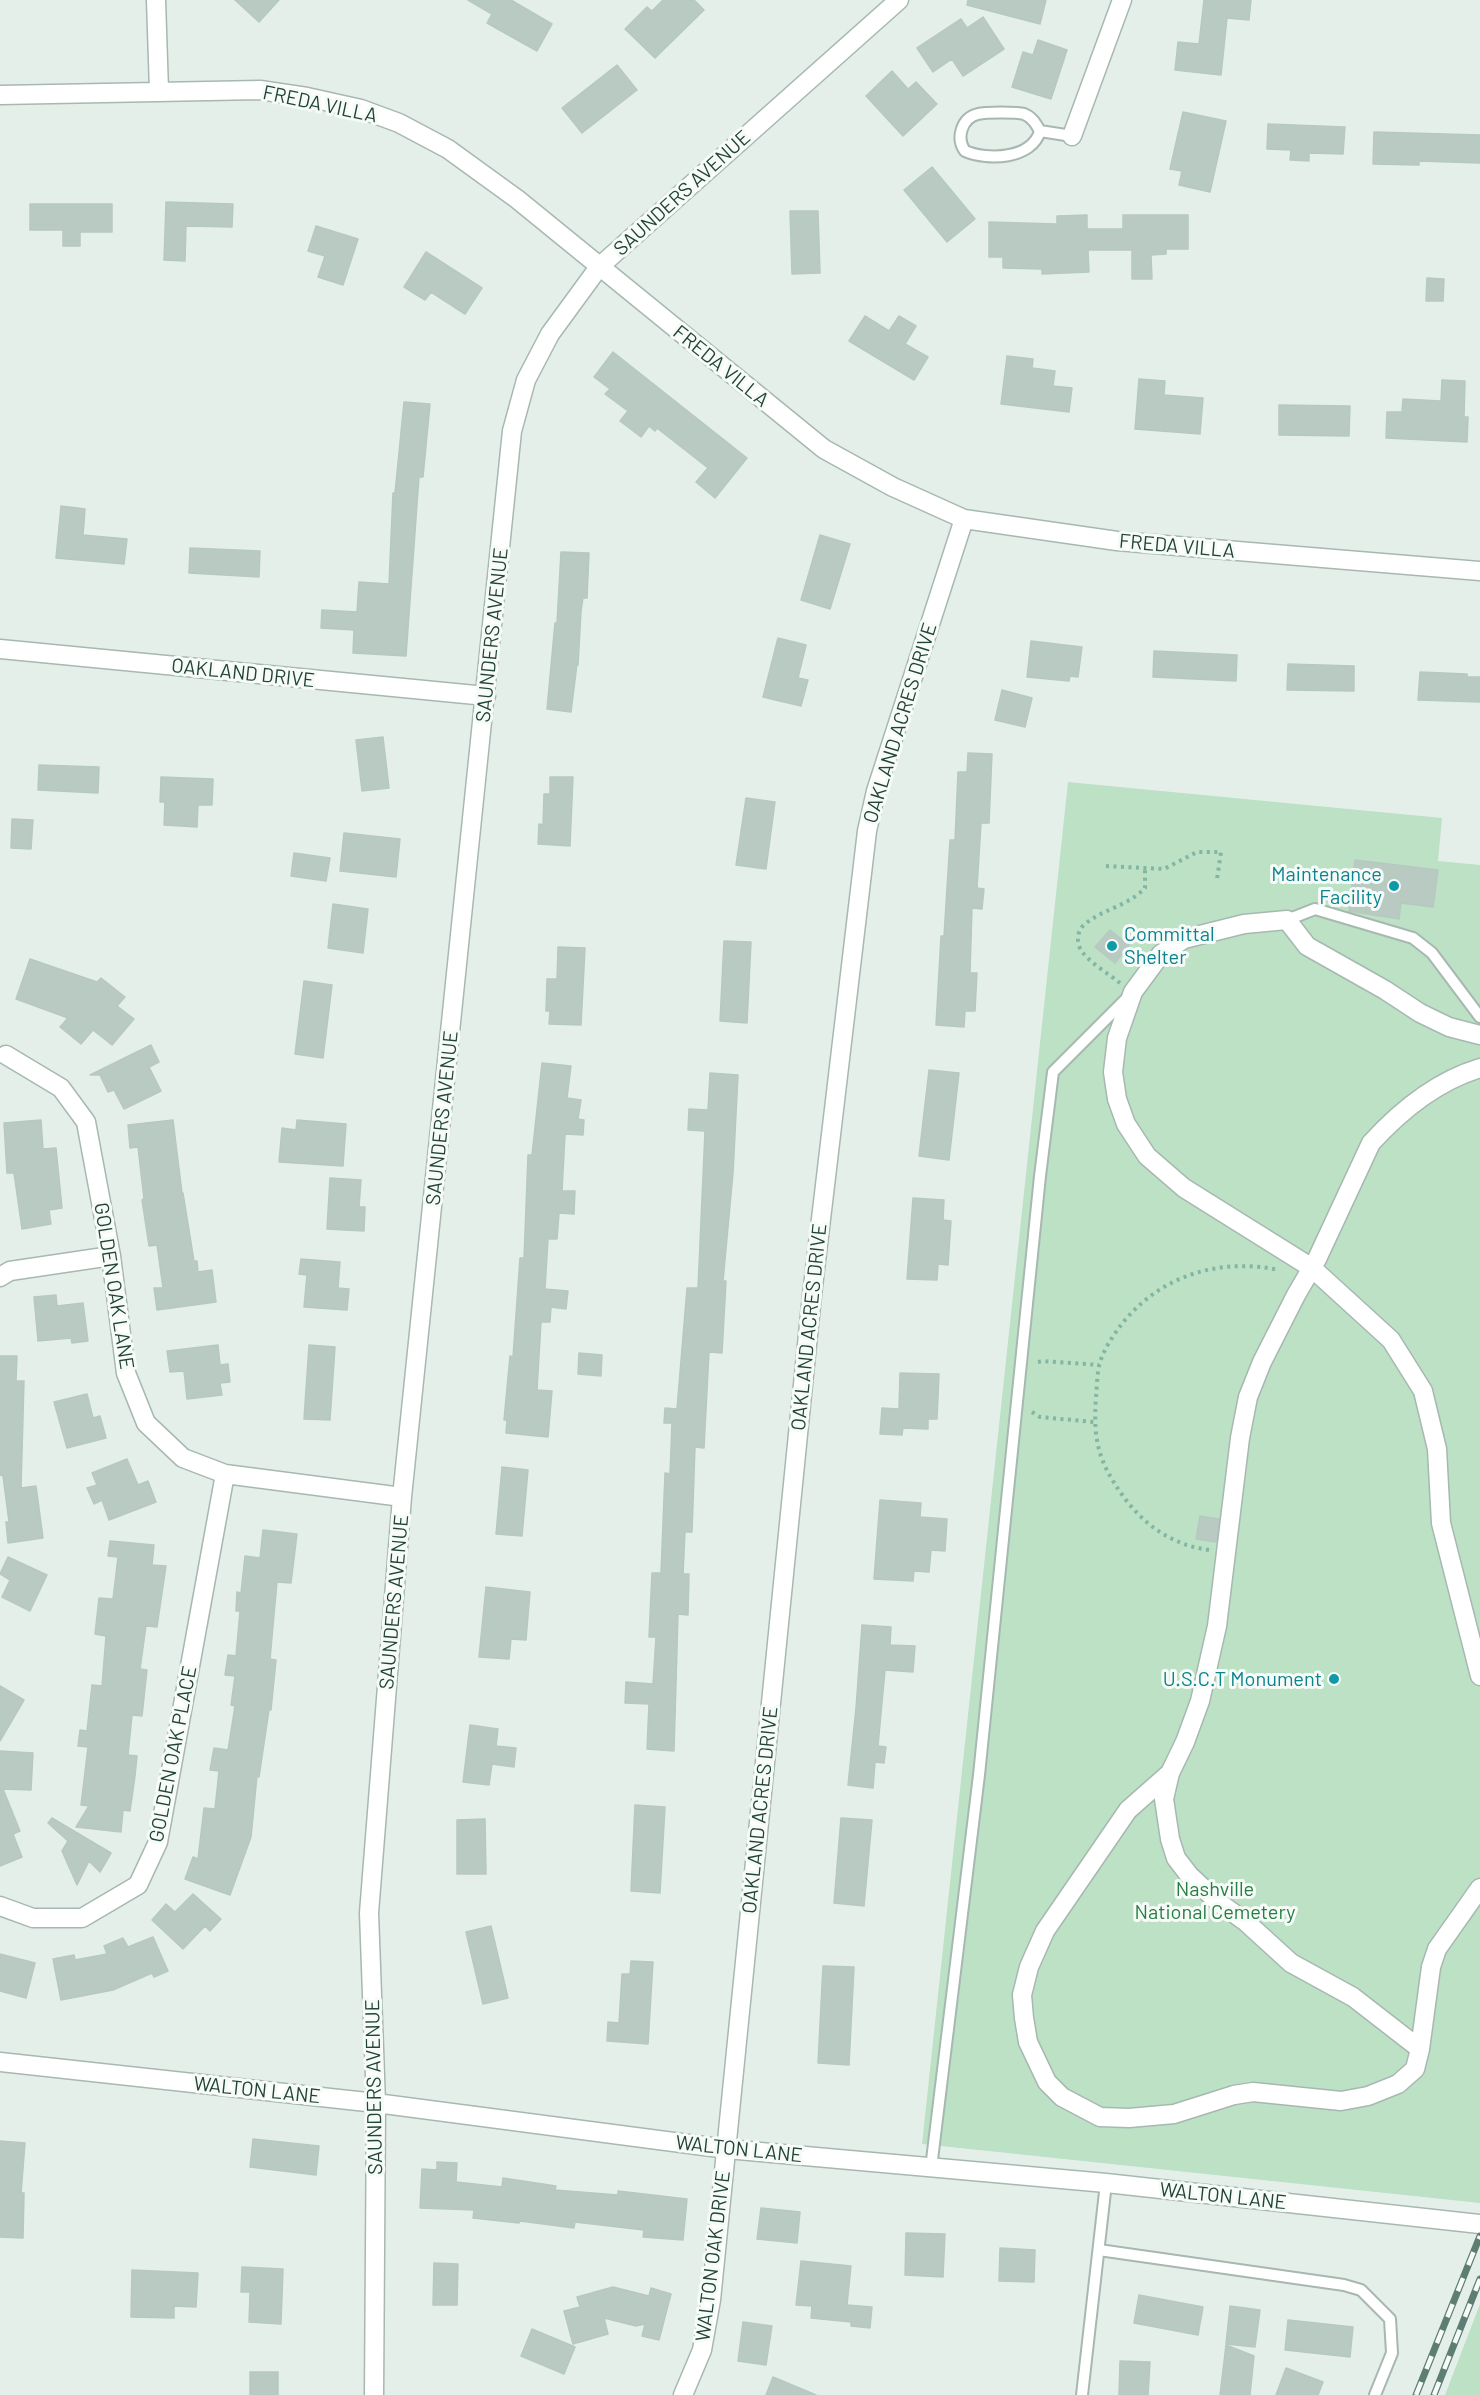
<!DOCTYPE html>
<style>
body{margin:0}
canvas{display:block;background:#e5efea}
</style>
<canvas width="1480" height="2395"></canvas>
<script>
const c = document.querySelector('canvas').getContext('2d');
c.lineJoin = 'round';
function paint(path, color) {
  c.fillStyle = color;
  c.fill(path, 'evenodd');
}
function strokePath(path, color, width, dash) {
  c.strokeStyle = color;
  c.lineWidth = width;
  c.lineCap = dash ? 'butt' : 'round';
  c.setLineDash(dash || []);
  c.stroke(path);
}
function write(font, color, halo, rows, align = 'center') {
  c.font = font + ' Barlow,sans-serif';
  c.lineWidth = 6;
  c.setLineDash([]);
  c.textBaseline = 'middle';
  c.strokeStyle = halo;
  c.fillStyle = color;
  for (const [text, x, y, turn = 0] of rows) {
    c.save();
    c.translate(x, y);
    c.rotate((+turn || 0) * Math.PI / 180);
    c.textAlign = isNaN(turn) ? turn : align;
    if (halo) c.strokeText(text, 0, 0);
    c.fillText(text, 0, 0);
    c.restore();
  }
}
paint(new Path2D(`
 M 1068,782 L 1442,818 L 1438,861 L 1480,865 L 1480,2203 L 922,2144 Z
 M 1480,2304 L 1480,2395 L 1445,2395 Z`), '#bce1c5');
const building = new Path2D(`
 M 235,0 L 279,0 L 259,22 Z
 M 468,0 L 511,0 L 552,24 L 537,51 L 487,23 L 492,14 Z
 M 663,0 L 694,0 L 704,10 L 655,58 L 625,29 L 647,7 L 652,11 Z
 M 968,0 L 1046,0 L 1040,24 L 967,5 Z
 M 1204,0 L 1251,0 L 1249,20 L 1227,18 L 1221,75 L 1175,70 L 1178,42 L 1199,44 Z
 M 983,17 L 1004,49 L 963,76 L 952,59 L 933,72 L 917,48 L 961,19 L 967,28 Z
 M 1038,40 L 1067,50 L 1051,99 L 1012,87 L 1023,52 L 1033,55 Z
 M 617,65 L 637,90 L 582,133 L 562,108 Z
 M 892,71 L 908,89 L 916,82 L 937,104 L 903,136 L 866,96 Z
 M 1183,112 L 1226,121 L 1210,192 L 1179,185 L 1182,171 L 1170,169 Z
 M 1268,124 L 1345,127 L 1343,154 L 1309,153 L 1309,161 L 1290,160 L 1291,150 L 1267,149 Z
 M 1374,132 L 1480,135 L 1480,163 L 1419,161 L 1419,165 L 1373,164 Z
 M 932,167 L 975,219 L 947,242 L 904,190 Z
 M 166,202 L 233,204 L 232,227 L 186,226 L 185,261 L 164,260 Z
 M 30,204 L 112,204 L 112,232 L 80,232 L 80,246 L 63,246 L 63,230 L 30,230 Z
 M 790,211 L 818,211 L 820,273 L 792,274 Z
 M 1087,215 L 1087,229 L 1123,229 L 1123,215 L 1188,215 L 1188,249 L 1166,249 L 1166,254 L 1151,255 L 1152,279 L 1132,279 L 1132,250 L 1088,250 L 1089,272 L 1042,274 L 1042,269 L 1003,268 L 1003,257 L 989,257 L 989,222 L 1057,224 L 1057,216 Z
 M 316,226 L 358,239 L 343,285 L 318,277 L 325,256 L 308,251 Z
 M 426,252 L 482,288 L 465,314 L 431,292 L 425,300 L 404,287 Z
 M 1427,278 L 1444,279 L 1443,301 L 1426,301 Z
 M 865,316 L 889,331 L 899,316 L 916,326 L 905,344 L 928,357 L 914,380 L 849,341 Z
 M 613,352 L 747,458 L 715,498 L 696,482 L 708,468 L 657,428 L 655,431 L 649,426 L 641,437 L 620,421 L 628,411 L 605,394 L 610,389 L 594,377 Z
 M 1007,356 L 1033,359 L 1032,368 L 1055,371 L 1053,386 L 1072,388 L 1069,412 L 1001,404 Z
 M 1139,379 L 1165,381 L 1164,395 L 1203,398 L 1200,434 L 1135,429 Z
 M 1442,380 L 1465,381 L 1464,417 L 1468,417 L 1467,442 L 1386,438 L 1387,412 L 1402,412 L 1403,399 L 1441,401 Z
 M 404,402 L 430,404 L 423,477 L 419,477 L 406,656 L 353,653 L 354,630 L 321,628 L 322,610 L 357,612 L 359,582 L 389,584 L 393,493 L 395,493 Z
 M 1279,405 L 1350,406 L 1349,436 L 1279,435 Z
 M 61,506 L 85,509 L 83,535 L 127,539 L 124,564 L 56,558 Z
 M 820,535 L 850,544 L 830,609 L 801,600 Z
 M 190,548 L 260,551 L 259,577 L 189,573 Z
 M 561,552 L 589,553 L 587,598 L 583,598 L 581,611 L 578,665 L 577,664 L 571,712 L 547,709 L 555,623 L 557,623 Z
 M 778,638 L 806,645 L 798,678 L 808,680 L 801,706 L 763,697 Z
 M 1031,641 L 1082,647 L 1078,677 L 1070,676 L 1069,681 L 1027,677 Z
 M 1154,651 L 1237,655 L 1236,681 L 1153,677 Z
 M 1288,664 L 1354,666 L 1354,691 L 1287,690 Z
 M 1420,672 L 1467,674 L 1467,677 L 1480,677 L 1480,702 L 1418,700 Z
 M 1002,690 L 1032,698 L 1025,727 L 995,720 Z
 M 383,737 L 389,788 L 362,791 L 356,740 Z
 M 968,753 L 992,754 L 989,823 L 981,823 L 977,888 L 984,889 L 982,909 L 972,908 L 970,973 L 977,973 L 975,1011 L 965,1011 L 964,1027 L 936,1025 L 941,936 L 944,936 L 950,840 L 955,840 L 958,772 L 967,772 Z
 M 39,765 L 99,767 L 98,793 L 38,790 Z
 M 161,777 L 213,779 L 212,805 L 198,805 L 197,827 L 164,825 L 165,802 L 160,802 Z
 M 550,777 L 573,777 L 570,846 L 538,844 L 539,824 L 543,825 L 544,794 L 550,794 Z
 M 746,798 L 775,802 L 766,869 L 736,865 Z
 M 12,819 L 33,820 L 31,849 L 11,848 Z
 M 344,833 L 400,839 L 396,877 L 340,871 Z
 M 294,853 L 330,858 L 326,881 L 291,876 Z
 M 1355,860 L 1438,870 L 1433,907 L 1401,903 L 1399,919 L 1349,911 Z
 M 333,904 L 368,909 L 363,953 L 328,948 Z
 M 1110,930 L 1129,945 L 1115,963 L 1095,947 Z
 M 724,941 L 751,942 L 747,1023 L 720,1021 Z
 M 558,947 L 585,948 L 581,1025 L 549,1024 L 550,1011 L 546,1011 L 547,979 L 557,979 Z
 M 30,959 L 97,982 L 101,978 L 125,997 L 117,1006 L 134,1019 L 112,1045 L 93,1030 L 81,1044 L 60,1027 L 68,1018 L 16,999 Z
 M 304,981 L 332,985 L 323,1058 L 295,1054 Z
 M 151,1045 L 159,1062 L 149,1067 L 161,1091 L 124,1109 L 114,1090 L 108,1092 L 100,1075 L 90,1075 Z
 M 542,1063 L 571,1066 L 567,1098 L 581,1100 L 578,1119 L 584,1120 L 583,1135 L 565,1134 L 562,1191 L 575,1191 L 574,1214 L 559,1213 L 557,1239 L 548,1239 L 545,1289 L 568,1291 L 566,1309 L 551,1307 L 550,1322 L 541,1322 L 537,1390 L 552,1391 L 548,1437 L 506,1433 L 507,1420 L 504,1420 L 510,1356 L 513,1357 L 520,1258 L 524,1258 L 528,1155 L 532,1155 Z
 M 929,1070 L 959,1073 L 949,1160 L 919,1156 Z
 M 710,1073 L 738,1075 L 733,1173 L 723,1281 L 726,1281 L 722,1353 L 709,1352 L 704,1448 L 695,1447 L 692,1532 L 685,1532 L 683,1574 L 689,1574 L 688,1615 L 678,1614 L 674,1751 L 647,1749 L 649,1704 L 625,1703 L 626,1682 L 653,1684 L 656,1637 L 649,1637 L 652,1573 L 661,1573 L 665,1473 L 670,1474 L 672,1423 L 664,1423 L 665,1408 L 677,1409 L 687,1288 L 698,1288 L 705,1131 L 688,1130 L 689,1109 L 708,1110 Z
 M 41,1120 L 43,1149 L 56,1148 L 62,1208 L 49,1210 L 51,1224 L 22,1229 L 14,1173 L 7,1173 L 4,1123 Z
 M 173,1120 L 182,1193 L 183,1193 L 194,1261 L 197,1261 L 198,1272 L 212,1270 L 216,1302 L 157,1310 L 154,1288 L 163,1288 L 157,1245 L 149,1246 L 142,1200 L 144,1199 L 138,1147 L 130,1148 L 128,1125 Z
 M 297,1120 L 346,1124 L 343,1166 L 279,1162 L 282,1128 L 296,1130 Z
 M 330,1178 L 361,1180 L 359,1207 L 365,1207 L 364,1231 L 327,1229 Z
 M 913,1198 L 944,1200 L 943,1220 L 951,1221 L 948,1265 L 938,1264 L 937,1280 L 907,1279 Z
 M 301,1259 L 340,1262 L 338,1288 L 349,1289 L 347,1310 L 304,1307 L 307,1275 L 299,1274 Z
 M 56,1295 L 57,1306 L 83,1303 L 88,1341 L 72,1343 L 71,1338 L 38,1341 L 34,1297 Z
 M 218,1345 L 220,1365 L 228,1364 L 230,1382 L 220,1383 L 222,1395 L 187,1399 L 184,1371 L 170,1372 L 167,1351 Z
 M 309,1345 L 335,1347 L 330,1420 L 304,1419 Z
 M 579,1353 L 602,1355 L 601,1376 L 578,1374 Z
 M 0,1356 L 17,1356 L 16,1381 L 24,1381 L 21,1488 L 36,1486 L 43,1538 L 8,1543 L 6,1522 L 9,1522 L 3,1476 L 0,1475 Z
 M 900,1373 L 939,1374 L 937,1419 L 928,1419 L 928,1429 L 903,1428 L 902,1435 L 880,1434 L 882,1408 L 899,1409 Z
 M 87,1394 L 93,1418 L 100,1416 L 106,1438 L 67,1448 L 54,1402 Z
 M 127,1459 L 138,1485 L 148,1481 L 156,1502 L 109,1520 L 102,1500 L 94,1504 L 87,1488 L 97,1485 L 92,1473 Z
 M 502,1467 L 528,1470 L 522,1536 L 496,1534 Z
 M 880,1500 L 921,1503 L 920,1517 L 947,1519 L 945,1551 L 931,1550 L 929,1572 L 914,1571 L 913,1581 L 874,1579 Z
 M 1200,1516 L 1219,1519 L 1216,1542 L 1196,1539 Z
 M 263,1530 L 297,1534 L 291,1583 L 277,1582 L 270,1659 L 276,1660 L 271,1710 L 269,1710 L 259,1777 L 257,1776 L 251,1837 L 230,1895 L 185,1879 L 193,1857 L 198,1859 L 204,1808 L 215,1809 L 219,1771 L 210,1770 L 214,1748 L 228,1750 L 235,1706 L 231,1705 L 235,1676 L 225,1675 L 228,1655 L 236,1656 L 240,1611 L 236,1611 L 237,1592 L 241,1593 L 245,1556 L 260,1558 Z
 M 110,1541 L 154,1545 L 152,1565 L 166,1566 L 157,1627 L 146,1626 L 140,1669 L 147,1670 L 142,1716 L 132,1715 L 128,1755 L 137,1756 L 135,1776 L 130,1811 L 123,1810 L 121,1832 L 76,1827 L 89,1806 L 81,1805 L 88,1747 L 78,1746 L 80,1730 L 87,1731 L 92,1685 L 102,1686 L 106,1636 L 95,1634 L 99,1598 L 113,1599 L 118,1557 L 108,1556 Z
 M 8,1557 L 47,1575 L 30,1611 L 2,1597 L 10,1580 L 0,1574 Z
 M 486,1587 L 530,1592 L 526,1640 L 511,1639 L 509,1659 L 479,1657 Z
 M 862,1625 L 891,1627 L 890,1645 L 915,1646 L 913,1672 L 885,1670 L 878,1746 L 886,1747 L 884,1763 L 875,1762 L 873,1788 L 848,1785 L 856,1708 Z
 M 0,1686 L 24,1700 L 0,1741 Z
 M 470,1725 L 498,1729 L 496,1746 L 516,1748 L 514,1767 L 492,1764 L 489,1785 L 463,1782 Z
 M 0,1751 L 33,1753 L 31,1790 L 3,1789 L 20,1831 L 13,1834 L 22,1857 L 0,1866 Z
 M 635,1805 L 665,1807 L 660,1893 L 631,1891 Z
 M 52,1818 L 111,1853 L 100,1872 L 89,1861 L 77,1885 L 62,1851 L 68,1841 L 48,1823 Z
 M 841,1818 L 872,1820 L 864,1906 L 834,1903 Z
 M 485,1819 L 486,1874 L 457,1874 L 457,1820 Z
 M 193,1894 L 221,1919 L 210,1931 L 205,1926 L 183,1949 L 152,1920 L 166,1904 L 175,1912 Z
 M 491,1926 L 508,1998 L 483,2004 L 466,1932 Z
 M 153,1937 L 168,1971 L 154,1977 L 152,1973 L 113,1990 L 61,2000 L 53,1959 L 74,1955 L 75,1960 L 107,1954 L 104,1946 L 123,1938 L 128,1947 Z
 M 0,1954 L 35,1963 L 26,1998 L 0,1991 Z
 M 631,1961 L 653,1962 L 648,2044 L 607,2041 L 608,2022 L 619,2023 L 622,1974 L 630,1974 Z
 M 823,1966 L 854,1967 L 849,2065 L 818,2063 Z
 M 253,2139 L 319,2146 L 316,2175 L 250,2167 Z
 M 0,2141 L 25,2143 L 21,2193 L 24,2193 L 23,2238 L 0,2237 Z
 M 437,2162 L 457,2163 L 456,2182 L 502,2187 L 503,2178 L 556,2186 L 555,2190 L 618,2195 L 618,2191 L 687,2199 L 683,2240 L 643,2237 L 644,2230 L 575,2222 L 574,2228 L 520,2221 L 519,2223 L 473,2218 L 474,2210 L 420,2208 L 422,2169 L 437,2170 Z
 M 761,2208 L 800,2212 L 797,2243 L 757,2239 Z
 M 906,2233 L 945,2234 L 943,2277 L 905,2275 Z
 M 1000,2248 L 1035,2250 L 1034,2282 L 999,2281 Z
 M 801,2261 L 851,2266 L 847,2305 L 872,2307 L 870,2328 L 851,2326 L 851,2322 L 811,2318 L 812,2306 L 796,2305 Z
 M 434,2263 L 458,2264 L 457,2305 L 433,2305 Z
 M 242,2267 L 283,2269 L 281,2324 L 249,2322 L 250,2292 L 241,2292 Z
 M 132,2270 L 198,2273 L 196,2307 L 174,2306 L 174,2318 L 131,2317 Z
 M 613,2287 L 649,2296 L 651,2288 L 671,2294 L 659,2340 L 642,2336 L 645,2324 L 636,2326 L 604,2318 L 608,2334 L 573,2344 L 564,2311 L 580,2307 L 577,2297 Z
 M 1139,2295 L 1203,2307 L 1198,2335 L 1134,2323 Z
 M 1230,2306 L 1260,2310 L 1255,2347 L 1226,2344 Z
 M 1288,2320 L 1353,2327 L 1350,2357 L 1285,2350 Z
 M 743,2322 L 772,2326 L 766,2365 L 738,2361 Z
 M 532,2329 L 575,2347 L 564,2374 L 521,2356 Z
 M 1226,2345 L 1254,2356 L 1250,2395 L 1220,2395 Z
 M 1120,2361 L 1150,2362 L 1148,2395 L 1119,2395 Z
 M 1286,2368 L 1323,2382 L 1318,2395 L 1276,2395 Z
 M 250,2372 L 278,2372 L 278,2395 L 250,2395 Z
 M 773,2377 L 816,2395 L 766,2395 Z`);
paint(building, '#b9cac3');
strokePath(building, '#b6c9c1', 1.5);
const lane = new Path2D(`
 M 1040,131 C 1032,159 988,161 965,151 C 956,139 961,118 978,114 C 985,112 1018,112 1024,114 C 1032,117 1036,124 1040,131 L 1072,136
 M 1287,920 L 1315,909 L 1413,938 L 1432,953 L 1480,1017
 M 931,2168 L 979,1775 L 1040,1176 L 1053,1072 L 1128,997
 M 1099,2250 L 1344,2285 L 1361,2290 L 1390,2319 L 1392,2353 L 1375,2395
 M 1082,2395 L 1106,2183`);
const street = new Path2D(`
 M 156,0 L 159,91
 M 0,95 L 260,90 L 307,97 L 361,109 L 399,123 L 448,149 L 517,199 L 824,449 L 893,487 L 964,519 L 1117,541 L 1480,571
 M 1072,136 L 1122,0
 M 0,649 L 486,696
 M 1480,1035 L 1449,1027 L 1420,1013 L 1385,990 L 1307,946 L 1287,920 L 1244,924 L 1184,939 L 1161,954 L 1133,992 L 1117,1038 L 1113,1072 L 1117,1099 L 1126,1124 L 1147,1156 L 1184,1188 L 1312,1268 L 1391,1340 L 1423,1391 L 1437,1449 L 1441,1523 L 1480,1676
 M 6,1055 L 61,1088 L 86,1122 L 111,1256 L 126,1373 L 146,1423 L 183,1458 L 225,1474 L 402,1497
 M 1480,1068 C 1437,1081 1401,1110 1371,1143 L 1317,1259 L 1296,1295 L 1262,1362 L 1248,1397 L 1240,1438 L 1217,1626 L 1200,1701 L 1185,1742 L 1170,1773 L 1164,1799 L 1170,1839 L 1176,1858 L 1189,1875 L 1218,1902 L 1246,1922 L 1291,1963 L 1353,1997 L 1420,2049 L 1431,1967 L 1437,1949 L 1480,1888
 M 0,1277 L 10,1271 L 111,1256
 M 1170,1773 L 1128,1810 L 1045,1931 L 1029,1967 L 1022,1995 L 1024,2018 L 1028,2042 L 1047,2082 L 1062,2097 L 1100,2117 L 1129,2118 L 1174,2114 L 1234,2095 L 1253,2092 L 1341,2101 L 1368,2096 L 1398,2084 L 1415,2069 L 1420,2049
 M 0,1906 L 33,1918 L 82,1918 L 138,1885 L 158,1842 L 225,1474
 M 0,2062 L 376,2103 L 727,2149 L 1106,2183 L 1480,2224
 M 374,2395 L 376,2103 L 369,1913 L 402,1497 L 512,431 L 526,380 L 550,334 L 599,267 L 899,0
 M 683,2395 L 702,2350 L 711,2300 L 812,1295 L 867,831 L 876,791 L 964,519`);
strokePath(lane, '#a7b8b1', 14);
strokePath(street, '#a7b8b1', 21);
strokePath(new Path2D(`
 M 1106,866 L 1164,869 L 1197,852 L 1221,852 L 1217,879
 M 1120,983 C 1109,974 1093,965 1083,953 C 1076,945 1076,931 1085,924 C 1103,909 1128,906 1145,888 L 1145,870
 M 1038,1362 L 1043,1361 L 1099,1365
 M 1032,1412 L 1040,1417 L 1094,1422
 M 1209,1550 C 1172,1545 1144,1525 1123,1496 C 1098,1461 1093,1440 1096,1397 C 1097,1387 1097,1376 1099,1366 C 1102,1353 1111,1339 1118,1329 C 1156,1277 1217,1257 1279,1270`), '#83b5a3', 4, [3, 4.5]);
strokePath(lane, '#fff', 10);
strokePath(street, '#fff', 18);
const rail = new Path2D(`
 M 1416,2395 L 1480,2236
 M 1434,2395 L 1480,2279`);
strokePath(rail, '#5d7e73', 7);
strokePath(rail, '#f6fbf8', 4.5, [14]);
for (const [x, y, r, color] of [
 [1394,886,6,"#0f9aa8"],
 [1112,946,6,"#0f9aa8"],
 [1334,1679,6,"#0f9aa8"]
]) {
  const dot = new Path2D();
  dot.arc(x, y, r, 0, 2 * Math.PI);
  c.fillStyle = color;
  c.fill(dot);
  strokePath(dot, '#f6fbf8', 2);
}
write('20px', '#224338', '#f6fbf8', [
 ["FREDA VILLA",320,104,12],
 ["SAUNDERS AVENUE",682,193,-42],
 ["FREDA VILLA",721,366,39],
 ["FREDA VILLA",1177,546,5],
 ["SAUNDERS AVENUE",492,635,-84],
 ["OAKLAND DRIVE",243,673,6],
 ["OAKLAND ACRES DRIVE",900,723,-73],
 ["SAUNDERS AVENUE",442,1118,-84],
 ["GOLDEN OAK LANE",114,1286,81],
 ["OAKLAND ACRES DRIVE",809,1327,-84],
 ["SAUNDERS AVENUE",394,1602,-85],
 ["GOLDEN OAK PLACE",173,1754,-79],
 ["OAKLAND ACRES DRIVE",760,1810,-84],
 ["SAUNDERS AVENUE",374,2087,-91],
 ["WALTON LANE",257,2090,6],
 ["WALTON LANE",739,2149,6],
 ["WALTON LANE",1223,2196,6],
 ["WALTON OAK DRIVE",713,2256,-83]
]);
write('20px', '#0d838f', '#f6fbf8', [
 ["Maintenance",1382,874],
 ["Facility",1382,897],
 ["Committal",1124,934,"left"],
 ["Shelter",1124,957,"left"],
 ["U.S.C.T Monument",1322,1679]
], 'right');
write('20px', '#287d46', '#f6fbf8', [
 ["Nashville",1215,1889],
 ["National Cemetery",1215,1912]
]);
</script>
